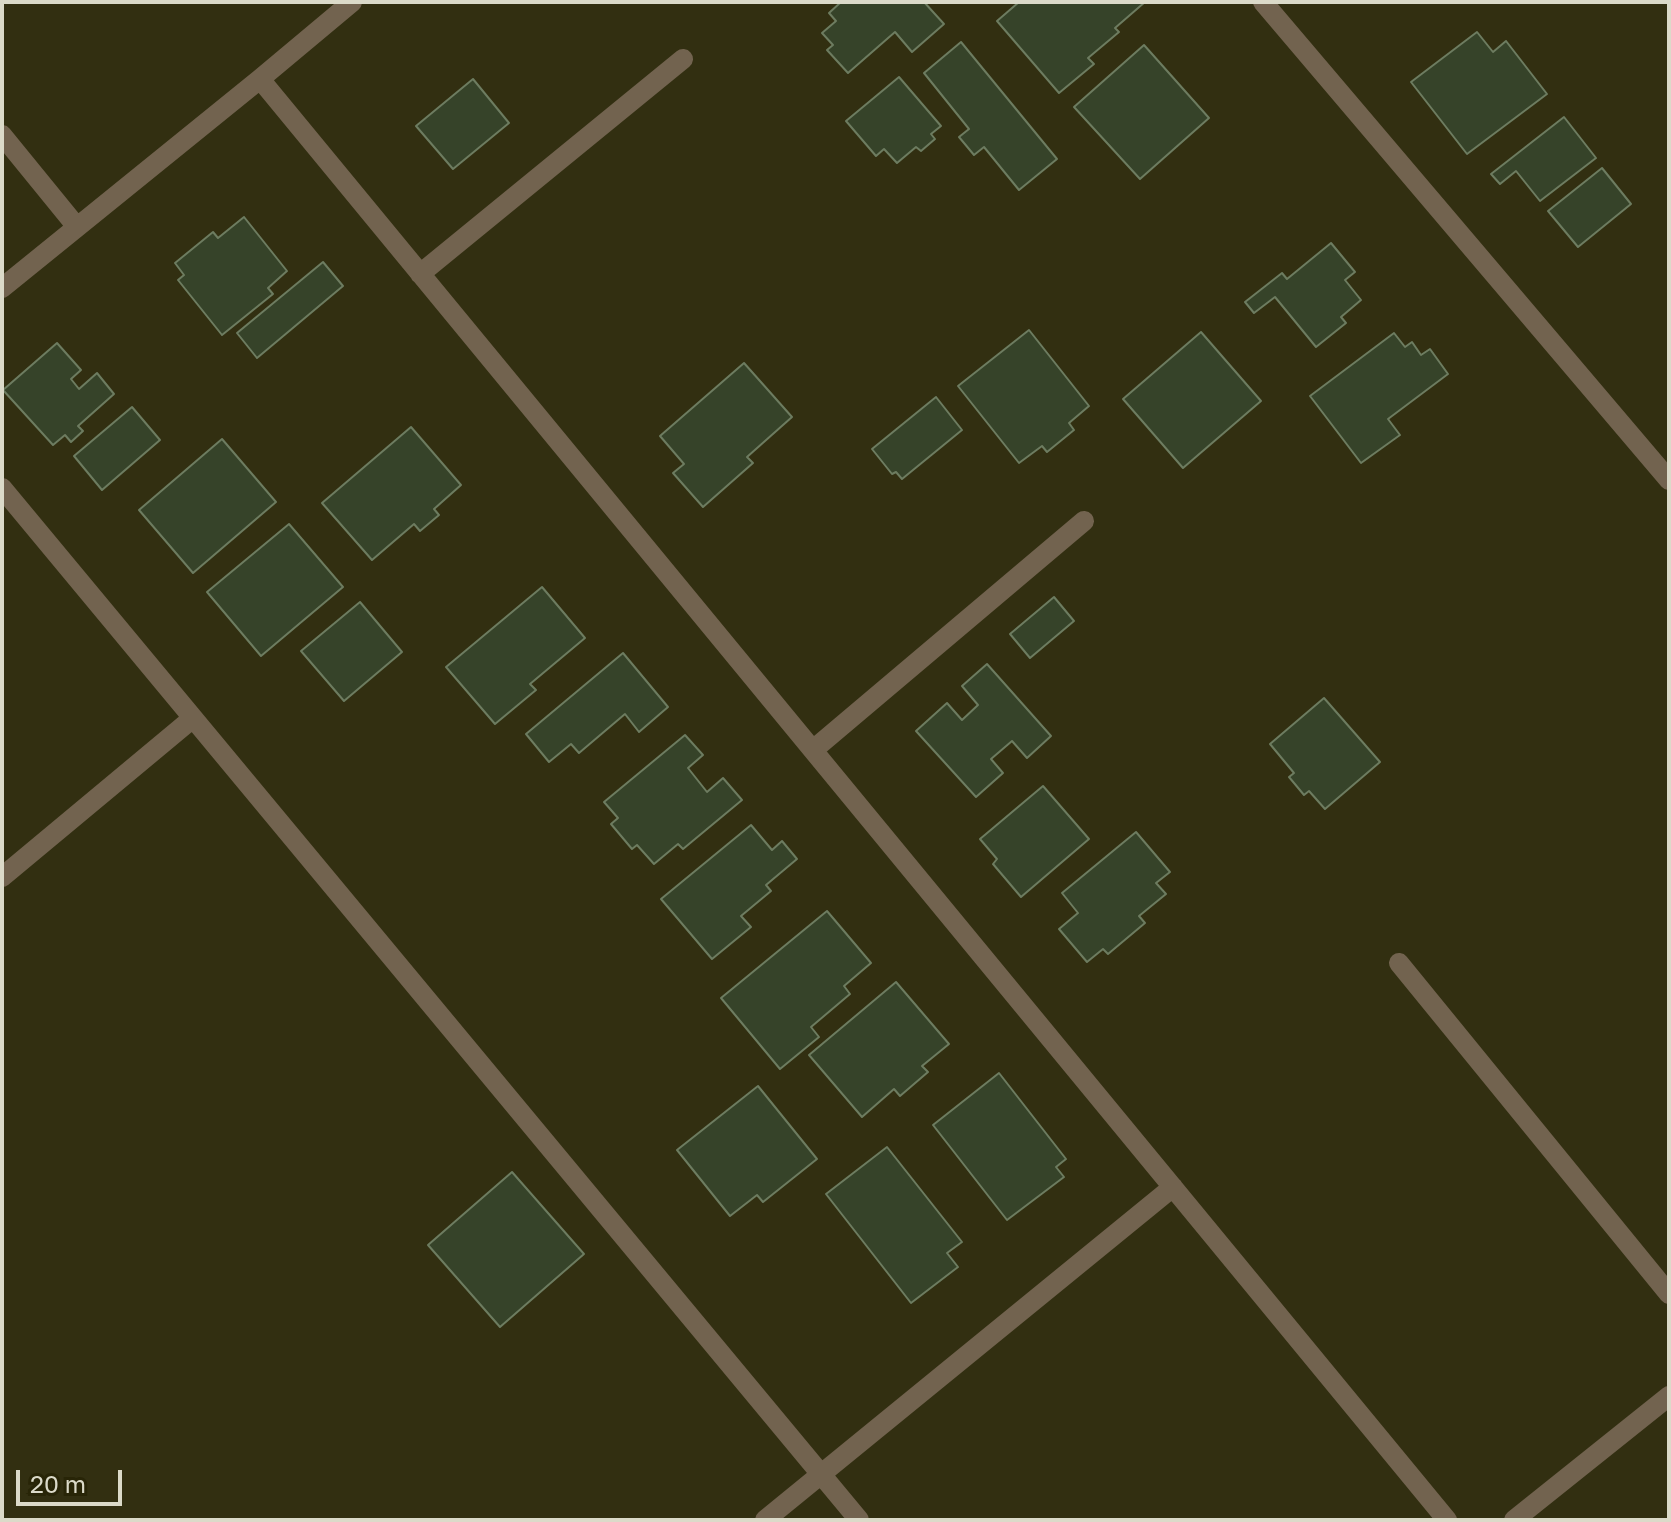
<!DOCTYPE html>
<style>
body{margin:0}
#map{position:relative;width:1671px;height:1522px;overflow:hidden;background:#322f11;font-family:"Golos Text",sans-serif}
canvas{display:block}
.frame{position:absolute;inset:0;border:4px solid #dbdac9;pointer-events:none}
.scale{position:absolute;left:16px;top:1470px;width:106px;height:36px;box-sizing:border-box;border:4px solid #dbdac9;border-top:0;padding-left:10px;font-size:24px;line-height:28px;white-space:nowrap;color:#dbdac9;-webkit-text-stroke:6px #282507;paint-order:stroke}
</style>
<div id="map">
<canvas width="1671" height="1522"></canvas>
<div class="frame"></div>
<div class="scale">20 m</div>
</div>
<script>
const c = document.querySelector('canvas').getContext('2d');
c.lineJoin = 'round';
function paint(path, color) {
  c.fillStyle = color;
  c.fill(path, 'evenodd');
}
function strokePath(path, color, width, dash) {
  c.strokeStyle = color;
  c.lineWidth = width;
  c.lineCap = dash ? 'butt' : 'round';
  c.setLineDash(dash || []);
  c.stroke(path);
}
const building = new Path2D(`
 M 841,2 L 924,2 L 944,24 L 912,52 L 895,32 L 848,73 L 827,50 L 833,45 L 822,33 L 836,21 L 829,13 Z
 M 1019,2 L 1145,2 L 1115,28 L 1119,32 L 1088,58 L 1094,64 L 1059,93 L 997,21 Z
 M 1477,32 L 1493,52 L 1506,41 L 1547,94 L 1467,154 L 1411,82 Z
 M 961,42 L 1057,159 L 1019,190 L 984,147 L 974,155 L 959,137 L 969,129 L 924,73 Z
 M 1144,45 L 1209,118 L 1140,179 L 1074,107 Z
 M 899,77 L 941,126 L 931,134 L 935,139 L 921,151 L 916,147 L 897,163 L 884,149 L 876,156 L 846,121 Z
 M 473,79 L 509,123 L 453,169 L 416,126 Z
 M 1564,117 L 1596,158 L 1540,201 L 1516,171 L 1500,184 L 1491,174 Z
 M 1602,168 L 1631,204 L 1578,247 L 1548,211 Z
 M 244,217 L 287,271 L 268,288 L 273,294 L 222,335 L 178,280 L 184,275 L 175,263 L 213,232 L 218,238 Z
 M 1331,243 L 1355,272 L 1345,280 L 1361,300 L 1341,317 L 1346,323 L 1316,347 L 1275,297 L 1254,313 L 1245,302 L 1282,273 L 1287,279 Z
 M 323,262 L 343,286 L 257,358 L 237,333 Z
 M 1029,330 L 1089,406 L 1069,423 L 1074,430 L 1047,452 L 1042,446 L 1019,463 L 958,386 Z
 M 1201,332 L 1261,401 L 1183,468 L 1123,399 Z
 M 1394,333 L 1405,347 L 1412,342 L 1421,355 L 1430,349 L 1448,374 L 1388,419 L 1400,435 L 1361,463 L 1310,396 Z
 M 57,343 L 81,370 L 71,379 L 79,389 L 97,373 L 114,394 L 78,426 L 83,431 L 71,442 L 65,435 L 53,445 L 3,390 Z
 M 744,363 L 792,417 L 747,457 L 753,463 L 703,507 L 673,473 L 684,464 L 660,436 Z
 M 936,397 L 962,430 L 902,479 L 896,472 L 892,474 L 872,449 Z
 M 132,407 L 160,440 L 102,490 L 74,456 Z
 M 411,427 L 461,485 L 434,509 L 439,515 L 420,531 L 414,524 L 372,560 L 322,503 Z
 M 222,439 L 276,502 L 193,573 L 139,510 Z
 M 289,524 L 343,587 L 261,656 L 207,592 Z
 M 542,587 L 585,638 L 530,684 L 536,690 L 495,724 L 446,667 Z
 M 1054,597 L 1074,621 L 1030,658 L 1010,634 Z
 M 360,602 L 402,652 L 344,701 L 301,651 Z
 M 623,653 L 668,707 L 639,732 L 625,714 L 579,753 L 571,744 L 549,762 L 526,734 Z
 M 987,664 L 1051,736 L 1027,758 L 1012,741 L 991,759 L 1003,773 L 976,797 L 916,731 L 947,703 L 962,720 L 978,705 L 962,686 Z
 M 1324,698 L 1380,762 L 1325,809 L 1309,791 L 1304,795 L 1289,777 L 1294,773 L 1270,744 Z
 M 685,735 L 703,755 L 688,768 L 707,792 L 723,778 L 742,800 L 683,849 L 678,844 L 654,864 L 637,845 L 632,849 L 611,824 L 618,818 L 604,802 Z
 M 1043,786 L 1089,839 L 1021,897 L 993,864 L 997,859 L 980,839 Z
 M 751,825 L 772,850 L 782,841 L 797,859 L 766,885 L 771,891 L 741,916 L 751,927 L 712,959 L 661,899 Z
 M 1136,832 L 1170,872 L 1156,883 L 1166,894 L 1139,916 L 1145,923 L 1108,954 L 1103,949 L 1087,962 L 1059,929 L 1078,913 L 1062,893 Z
 M 827,911 L 871,963 L 844,986 L 850,994 L 811,1027 L 819,1037 L 780,1069 L 721,998 Z
 M 896,982 L 949,1044 L 922,1066 L 928,1072 L 900,1096 L 894,1089 L 862,1117 L 809,1055 Z
 M 999,1073 L 1066,1159 L 1056,1167 L 1064,1177 L 1007,1220 L 933,1125 Z
 M 758,1086 L 817,1159 L 763,1202 L 757,1195 L 730,1216 L 677,1150 Z
 M 887,1147 L 962,1242 L 947,1253 L 958,1267 L 911,1303 L 826,1194 Z
 M 512,1172 L 584,1254 L 500,1327 L 428,1245 Z`);
paint(building, '#364329');
strokePath(building, '#6d7c60', 2);
strokePath(new Path2D(`
 M 1263,2 L 1669,480
 M 260,79 L 1447,1520
 M 2,135 L 77,227
 M 420,274 L 683,59
 M 2,288 L 260,79 L 352,2
 M 2,488 L 859,1520
 M 813,750 L 1084,521
 M 2,877 L 193,718
 M 1399,963 L 1669,1294
 M 765,1520 L 1173,1187
 M 1514,1520 L 1669,1396`), '#72634f', 20);
</script>
